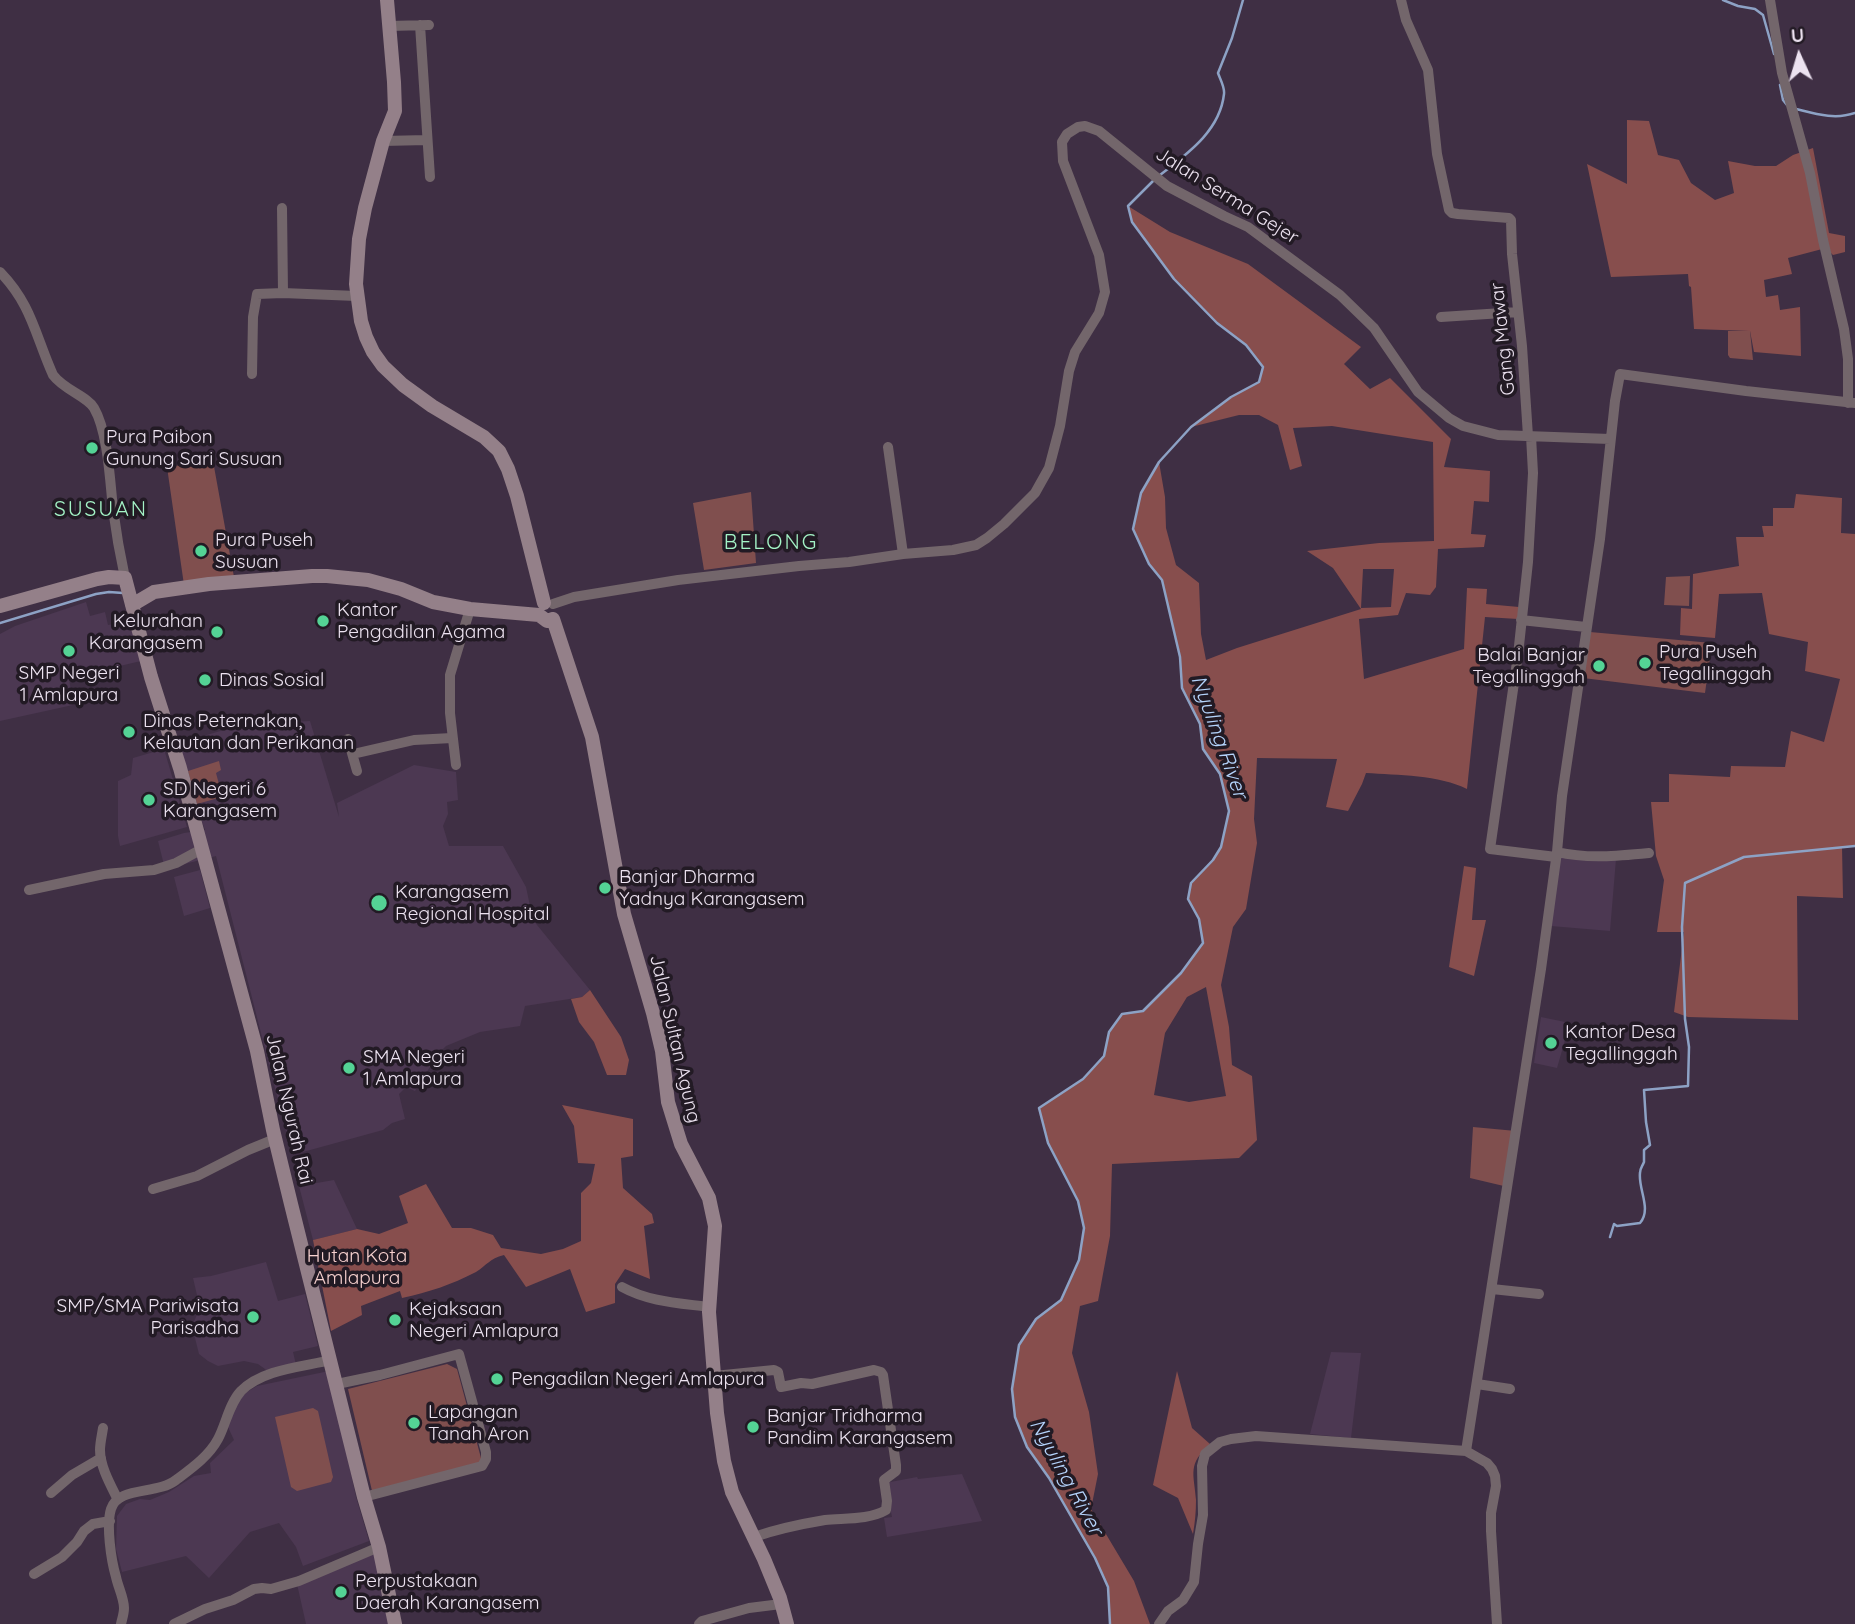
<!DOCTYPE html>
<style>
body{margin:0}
#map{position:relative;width:1855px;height:1624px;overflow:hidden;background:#3f2f44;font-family:Quicksand,sans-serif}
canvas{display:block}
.north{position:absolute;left:1764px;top:21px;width:70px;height:70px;-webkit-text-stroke:5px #221a24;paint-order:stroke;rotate:356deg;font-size:19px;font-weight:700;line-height:28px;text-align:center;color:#ece2f0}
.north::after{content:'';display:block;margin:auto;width:24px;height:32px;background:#ece2f0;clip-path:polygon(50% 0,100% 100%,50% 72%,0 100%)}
</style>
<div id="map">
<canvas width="1855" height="1624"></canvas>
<div class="north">U</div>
</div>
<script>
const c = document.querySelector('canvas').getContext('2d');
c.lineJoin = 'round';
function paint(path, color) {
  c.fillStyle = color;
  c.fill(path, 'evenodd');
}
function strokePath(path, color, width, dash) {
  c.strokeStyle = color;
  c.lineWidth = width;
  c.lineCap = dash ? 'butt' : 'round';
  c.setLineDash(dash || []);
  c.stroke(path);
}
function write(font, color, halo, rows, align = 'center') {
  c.font = font + ' Quicksand,sans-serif';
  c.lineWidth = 7;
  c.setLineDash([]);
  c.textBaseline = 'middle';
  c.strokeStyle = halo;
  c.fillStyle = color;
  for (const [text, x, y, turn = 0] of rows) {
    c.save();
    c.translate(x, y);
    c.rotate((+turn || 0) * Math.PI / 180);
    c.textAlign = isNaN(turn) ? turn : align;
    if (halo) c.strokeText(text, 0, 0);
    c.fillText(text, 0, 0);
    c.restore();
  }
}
paint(new Path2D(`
 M 86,602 L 90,616 L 105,612 L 108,625 L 130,621 L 141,661 L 69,678 L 73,705 L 0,721 L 0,634 L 15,626 Z
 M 310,721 L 339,817 L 337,803 L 414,765 L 456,772 L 458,800 L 447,802 L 448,814 L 443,826 L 449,846 L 503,846 L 526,887 L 533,920 L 590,990 L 582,997 L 525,1006 L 520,1026 L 480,1032 L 446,1046 L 438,1054 L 415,1091 L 406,1087 L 399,1094 L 405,1119 L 392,1123 L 383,1130 L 292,1155 L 216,856 L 165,869 L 158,841 L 184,833 L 205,830 L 201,819 L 240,805 L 201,818 L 179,743 L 241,725 Z
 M 164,749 L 187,827 L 120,846 L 118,836 L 118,781 L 131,775 L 133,758 Z
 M 1557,856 L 1616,859 L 1610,931 L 1551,926 Z
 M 200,870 L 210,908 L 184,916 L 174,877 Z
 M 1541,1017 L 1570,1023 L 1557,1068 L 1534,1063 Z
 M 334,1180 L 357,1229 L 313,1240 L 299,1186 Z
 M 266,1262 L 278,1301 L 305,1294 L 318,1346 L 293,1352 L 297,1369 L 269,1375 L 265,1369 L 258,1364 L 244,1361 L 218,1366 L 208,1361 L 199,1354 L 192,1326 L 200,1308 L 193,1278 L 211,1276 Z
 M 1331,1352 L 1361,1353 L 1351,1438 L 1310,1434 Z
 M 329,1371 L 356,1497 L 369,1541 L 303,1566 L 296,1547 L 279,1523 L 250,1532 L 209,1578 L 186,1556 L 122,1572 L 116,1549 L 117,1516 L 126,1504 L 140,1499 L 150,1500 L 169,1492 L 194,1476 L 211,1473 L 210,1463 L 234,1440 L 227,1425 L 235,1404 L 247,1392 L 257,1386 Z
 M 962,1474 L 982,1521 L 887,1537 L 884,1518 L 892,1517 L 885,1483 L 917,1477 L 918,1479 Z
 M 374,1551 L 390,1624 L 306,1624 L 297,1584 Z`), '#4c3852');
paint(new Path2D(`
 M 1728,331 L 1750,331 L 1753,360 L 1730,358 L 1728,355 Z
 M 213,461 L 234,577 L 184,585 L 167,467 Z
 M 751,492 L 756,563 L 704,570 L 693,503 Z
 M 1690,576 L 1689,606 L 1664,605 L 1666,577 Z
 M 1590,632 L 1712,643 L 1705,693 L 1583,678 Z
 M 219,761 L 221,770 L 216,773 L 220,788 L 226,787 L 229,795 L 197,804 L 188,771 Z
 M 1473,1127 L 1516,1131 L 1508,1187 L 1470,1178 Z
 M 447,1364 L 457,1369 L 481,1458 L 481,1464 L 373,1495 L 348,1389 Z
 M 313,1408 L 318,1411 L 333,1477 L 331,1482 L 297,1491 L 291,1487 L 275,1417 Z`), '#804f4e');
paint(new Path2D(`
 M 1627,120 L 1649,121 L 1658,155 L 1679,160 L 1691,183 L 1715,200 L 1734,193 L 1728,161 L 1755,166 L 1776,166 L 1793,155 L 1813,148 L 1829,233 L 1845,236 L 1845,252 L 1833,255 L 1826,248 L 1788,258 L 1792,274 L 1764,280 L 1766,297 L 1778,295 L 1780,310 L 1800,307 L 1801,356 L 1754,352 L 1750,331 L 1694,329 L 1691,287 L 1689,286 L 1688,274 L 1611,277 L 1587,164 L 1627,184 Z
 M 1128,206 L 1170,232 L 1248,264 L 1361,347 L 1344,364 L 1370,389 L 1390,378 L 1451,439 L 1444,467 L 1490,471 L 1489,502 L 1474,501 L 1471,534 L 1486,535 L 1484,547 L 1438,549 L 1436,587 L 1430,595 L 1406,593 L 1398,615 L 1359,619 L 1364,679 L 1464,649 L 1467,588 L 1487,589 L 1486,604 L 1519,607 L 1518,619 L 1485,617 L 1467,789 C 1440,775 1397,775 1366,773 L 1362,784 L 1348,811 L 1326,807 L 1337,759 L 1257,758 L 1254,819 L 1257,843 L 1246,909 L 1233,927 L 1221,985 L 1229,1027 L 1232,1065 L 1252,1076 L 1257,1140 L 1239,1158 L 1112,1164 L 1110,1236 L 1098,1301 L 1080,1306 L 1072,1353 L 1089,1412 L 1098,1474 L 1091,1509 L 1134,1581 L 1150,1624 L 1110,1624 L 1108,1587 L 1095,1558 L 1049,1478 L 1027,1447 L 1015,1417 L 1012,1389 L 1019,1345 L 1036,1319 L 1061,1300 L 1079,1260 L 1084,1228 L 1078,1201 L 1048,1143 L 1039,1108 L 1083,1079 L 1104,1056 L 1109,1032 L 1122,1014 L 1144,1011 L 1181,973 L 1203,943 L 1199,919 L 1188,899 L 1191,883 L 1213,860 L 1221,847 L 1229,811 L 1220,774 L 1203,749 L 1200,724 L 1182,688 L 1180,657 L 1162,580 L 1149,564 L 1133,529 L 1141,493 L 1159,462 L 1165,497 L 1166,528 L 1176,565 L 1199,583 L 1201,634 L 1206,660 L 1237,648 L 1361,609 L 1333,568 L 1307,551 L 1379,543 L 1434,541 L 1433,442 L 1332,426 L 1293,428 L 1302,466 L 1290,470 L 1278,425 L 1259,415 L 1239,415 L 1191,427 L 1231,397 L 1259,382 L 1263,367 L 1246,345 L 1217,323 L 1174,279 L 1132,222 ZM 1363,569 L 1394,569 L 1391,607 L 1361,608 ZM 1206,987 L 1226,1096 L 1189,1102 L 1154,1095 L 1165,1033 L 1187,997 Z
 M 1796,494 L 1842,498 L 1841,533 L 1855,534 L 1855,847 L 1842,846 L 1843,898 L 1797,896 L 1798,1020 L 1688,1017 L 1674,1012 L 1684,932 L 1657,932 L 1664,880 L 1656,856 L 1651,802 L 1669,802 L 1669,774 L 1730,777 L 1731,766 L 1785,767 L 1791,731 L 1824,742 L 1840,679 L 1805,671 L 1808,642 L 1769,634 L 1762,593 L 1719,594 L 1715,638 L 1680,635 L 1681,608 L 1692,609 L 1693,574 L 1739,566 L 1736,537 L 1764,537 L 1762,526 L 1773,526 L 1773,508 L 1794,508 Z
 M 1464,866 L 1476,868 L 1472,920 L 1486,920 L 1474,976 L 1449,967 Z
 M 590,990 L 621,1037 L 629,1060 L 626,1075 L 607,1075 L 594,1042 L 579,1022 L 571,999 L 582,997 Z
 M 562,1105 L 633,1119 L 633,1156 L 621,1158 L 623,1188 L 652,1214 L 654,1223 L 644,1226 L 650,1279 L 625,1269 L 615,1284 L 615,1303 L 586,1312 L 570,1269 L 526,1287 L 504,1255 C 489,1259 487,1265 476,1272 C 451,1285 429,1292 402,1298 L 400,1291 L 361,1306 L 362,1315 L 331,1331 L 313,1240 L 357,1229 L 379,1234 L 408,1223 L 399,1196 L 426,1184 L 452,1228 L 471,1228 L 493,1235 L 501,1248 L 541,1254 L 563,1249 L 581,1241 L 581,1193 L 591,1183 L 595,1164 L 578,1163 L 574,1126 Z
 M 1177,1371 L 1192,1428 L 1210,1444 C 1187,1465 1194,1473 1196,1500 C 1196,1512 1195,1522 1193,1534 L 1178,1498 L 1153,1485 Z`), '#874e4d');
strokePath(new Path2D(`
 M 1723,0 L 1738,6 L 1755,9 L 1763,15 L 1774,54
 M 1780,85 L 1783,100 L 1787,105
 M 1796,109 C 1816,114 1835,120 1855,113
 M 1160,175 C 1187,154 1220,131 1224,94 C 1225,87 1220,79 1218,73 L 1232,38 L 1243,0
 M 0,623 L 96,594 L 109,592 L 123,593
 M 1610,1237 L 1614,1224 L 1617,1226 L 1640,1223 C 1652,1209 1638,1189 1640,1173 C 1640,1168 1642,1167 1644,1162 C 1644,1161 1644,1152 1644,1150 L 1650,1145 L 1646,1122 L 1644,1090 L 1688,1086 L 1689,1047 L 1685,1019 L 1682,927 L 1685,883 L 1744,857 L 1855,846
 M 1110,1624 L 1108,1587 L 1095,1558 L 1049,1478 L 1027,1447 L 1015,1417 L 1012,1389 L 1019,1345 L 1036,1319 L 1061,1300 L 1079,1260 L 1084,1228 L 1078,1201 L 1048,1143 L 1039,1108 L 1083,1079 L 1104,1056 L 1109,1032 L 1122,1014 L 1143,1011 L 1181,973 L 1203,943 L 1199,919 L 1188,899 L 1191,883 L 1213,860 L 1221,847 L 1229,811 L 1220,774 L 1203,749 L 1200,724 L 1182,688 L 1180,657 L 1162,580 L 1149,564 L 1133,529 L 1141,493 L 1159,462 L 1191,427 L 1231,397 L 1259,382 L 1263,367 L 1246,345 L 1217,323 L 1174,279 L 1132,222 L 1128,206 L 1155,179`), '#8da2c5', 2.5);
strokePath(new Path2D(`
 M 1401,0 L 1406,20 L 1428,70 L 1437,154 L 1449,210 L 1452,213 L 1458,214 L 1509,218 L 1511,220 L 1512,254 L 1522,346 L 1528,436
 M 1770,0 L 1782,73 L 1810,173 L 1823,240 L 1844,329 L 1848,359 L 1848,403
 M 420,25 L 430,177
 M 389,26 L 429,25
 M 383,141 L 427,140
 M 282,208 L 283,293
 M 0,272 C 32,305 35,335 53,375 C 64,390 87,396 94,408 C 108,432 110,481 113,509 C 116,532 120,555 125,578
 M 1441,317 L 1518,312
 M 252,374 L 253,317 L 257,294 L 283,293 L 356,296
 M 1531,436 L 1533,473 L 1528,562 L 1518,655 L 1490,849 L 1556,857
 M 888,447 L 903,554
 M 553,604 L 574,597 L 678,580 L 799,566 L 849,562 L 903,554 L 953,550 L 976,545 L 987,538 L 1004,524 L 1035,493 L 1049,468 L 1060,426 L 1069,371 L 1075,352 L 1099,313 L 1105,292 L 1099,255 L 1063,161 L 1062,142 L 1067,134 L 1078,127 L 1085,126 L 1099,131 L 1167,186 L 1224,216 L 1248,227 L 1340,295 L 1374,328 L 1418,392 L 1449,418 L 1463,426 L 1498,435 L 1610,439
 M 1521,620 L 1586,627
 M 348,739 L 357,771
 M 353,754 L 414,740 L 452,738
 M 456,765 L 450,713 L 450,675 L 470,609
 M 1557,852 C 1587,859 1618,856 1649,853
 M 29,890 L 104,874 L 154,870 L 176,863 L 202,849
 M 153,1189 L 197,1176 L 248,1150 L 275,1139
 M 622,1287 C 649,1302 679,1303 709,1307
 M 1492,1289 L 1539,1294
 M 714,1376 L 774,1370 L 778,1372 L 781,1387 L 801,1383 L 812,1384 L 874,1370 L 881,1372 L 883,1375 L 896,1465 L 896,1471 L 884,1480 L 887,1501 L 886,1510 C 869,1520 845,1518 825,1520 C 801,1524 777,1529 754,1537
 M 337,1384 L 380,1375 L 459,1354 L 486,1452 L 486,1459 L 482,1466 L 364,1497
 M 1477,1384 L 1510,1389
 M 103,1428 C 102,1435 100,1443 100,1450 C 100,1466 110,1484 117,1498
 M 1466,1451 L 1541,969 L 1557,852 L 1562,796 L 1600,539 L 1615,401 L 1620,374 L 1746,391 L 1855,403
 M 51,1493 L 72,1475 L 101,1458
 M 34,1574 L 62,1557 L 77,1542 L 84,1531 L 93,1524 L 110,1521
 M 121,1624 C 122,1619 124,1614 124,1608 C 124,1598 118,1587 116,1577 C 111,1560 106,1525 111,1509 C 118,1486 157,1495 176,1480 C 192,1468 209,1456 218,1439 C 226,1424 229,1404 241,1391 C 263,1369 302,1367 331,1360
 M 174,1624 L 205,1609 L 233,1600 L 254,1589 L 262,1588 L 271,1589 L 299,1581 L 379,1547
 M 699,1624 L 702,1621 L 749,1608 L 781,1604
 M 1159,1624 L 1168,1611 L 1183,1600 L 1194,1582 L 1198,1544 L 1203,1515 L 1202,1466 L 1205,1454 L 1220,1442 L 1231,1439 L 1256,1436 L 1466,1451 L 1487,1463 L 1492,1469 L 1495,1476 L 1496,1486 L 1491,1513 L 1491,1531 L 1497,1624`), '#73666b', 10);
strokePath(new Path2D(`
 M 387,0 L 394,82 L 395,111 L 383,141 L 365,208 L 359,239 L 356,284 L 361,321 L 366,337 L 373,352 L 383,366 L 403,385 L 432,406 L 484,437 L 499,451 L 508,469 L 517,496 L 544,603
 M 132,605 L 154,592 L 209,584 L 312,576 L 327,576 L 368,580 L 401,589 L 433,602 L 470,609 L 539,615 L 547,621 L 553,619
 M 0,606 L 97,579 L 109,577 L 125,578 L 151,677 L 180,768 L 257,1051 L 273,1130 L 291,1204 L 364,1497 L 379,1547 L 395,1624
 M 553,619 L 592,737 L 624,914 L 653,1013 L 662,1051 L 668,1102 L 681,1144 L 709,1198 L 715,1226 L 709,1312 L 717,1413 L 724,1461 L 732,1492 L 764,1559 L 780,1598 L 787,1624`), '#948089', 14);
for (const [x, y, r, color] of [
 [92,448,7,"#54d395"],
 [201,551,7,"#54d395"],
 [323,621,7,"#54d395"],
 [217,632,7,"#54d395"],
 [69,651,7,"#54d395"],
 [1645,663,7,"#54d395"],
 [1599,666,7,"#54d395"],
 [205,680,7,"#54d395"],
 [129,732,7,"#54d395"],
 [149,800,7,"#54d395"],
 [605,888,7,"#54d395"],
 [379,903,9,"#54d395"],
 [1551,1043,7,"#54d395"],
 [349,1068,7,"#54d395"],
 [253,1317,7,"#54d395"],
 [395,1320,7,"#54d395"],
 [497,1379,7,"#54d395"],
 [414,1423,7,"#54d395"],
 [753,1427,7,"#54d395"],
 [341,1592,7,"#54d395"]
]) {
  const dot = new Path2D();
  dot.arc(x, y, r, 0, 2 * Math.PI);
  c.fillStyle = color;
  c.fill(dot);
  strokePath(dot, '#221a24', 2.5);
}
write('19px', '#ece2f0', '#221a24', [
 ["Jalan Serma Gejer",1227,196,32],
 ["Gang Mawar",1503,339,-96],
 ["Jalan Sultan Agung",675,1039,77],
 ["Jalan Ngurah Rai",289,1109,77]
]);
write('19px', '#ece2f0', '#221a24', [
 ["Pura Paibon",106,437],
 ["Gunung Sari Susuan",106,459],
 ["Pura Puseh",215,540],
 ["Susuan",215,562],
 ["Kantor",337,610],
 ["Pengadilan Agama",337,632],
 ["Kelurahan",203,621,"right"],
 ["Karangasem",203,643,"right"],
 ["Pura Puseh",1659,652],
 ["Tegallinggah",1659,674],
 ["Balai Banjar",1585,655,"right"],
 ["Tegallinggah",1585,677,"right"],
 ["SMP Negeri",69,673,"center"],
 ["1 Amlapura",69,695,"center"],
 ["Dinas Sosial",219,680],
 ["Dinas Peternakan,",143,721],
 ["Kelautan dan Perikanan",143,743],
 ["SD Negeri 6",163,789],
 ["Karangasem",163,811],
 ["Banjar Dharma",619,877],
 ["Yadnya Karangasem",619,899],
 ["Karangasem",395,892],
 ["Regional Hospital",395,914],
 ["Kantor Desa",1565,1032],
 ["Tegallinggah",1565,1054],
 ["SMA Negeri",363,1057],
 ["1 Amlapura",363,1079],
 ["SMP/SMA Pariwisata",239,1306,"right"],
 ["Parisadha",239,1328,"right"],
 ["Kejaksaan",409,1309],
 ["Negeri Amlapura",409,1331],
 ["Pengadilan Negeri Amlapura",511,1379],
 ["Lapangan",428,1412],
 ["Tanah Aron",428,1434],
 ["Banjar Tridharma",767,1416],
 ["Pandim Karangasem",767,1438],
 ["Perpustakaan",355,1581],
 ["Daerah Karangasem",355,1603]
], 'left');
write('19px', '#f7d1cf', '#221a24', [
 ["Hutan Kota",357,1256],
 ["Amlapura",357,1278]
]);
c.letterSpacing = '2px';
write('21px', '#a4f4c7', '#221a24', [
 ["SUSUAN",101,510],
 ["BELONG",771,543]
]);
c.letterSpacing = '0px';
write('italic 21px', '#b4d3fb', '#221a24', [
 ["Nyuling River",1219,737,70],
 ["Nyuling River",1066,1477,61]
]);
</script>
